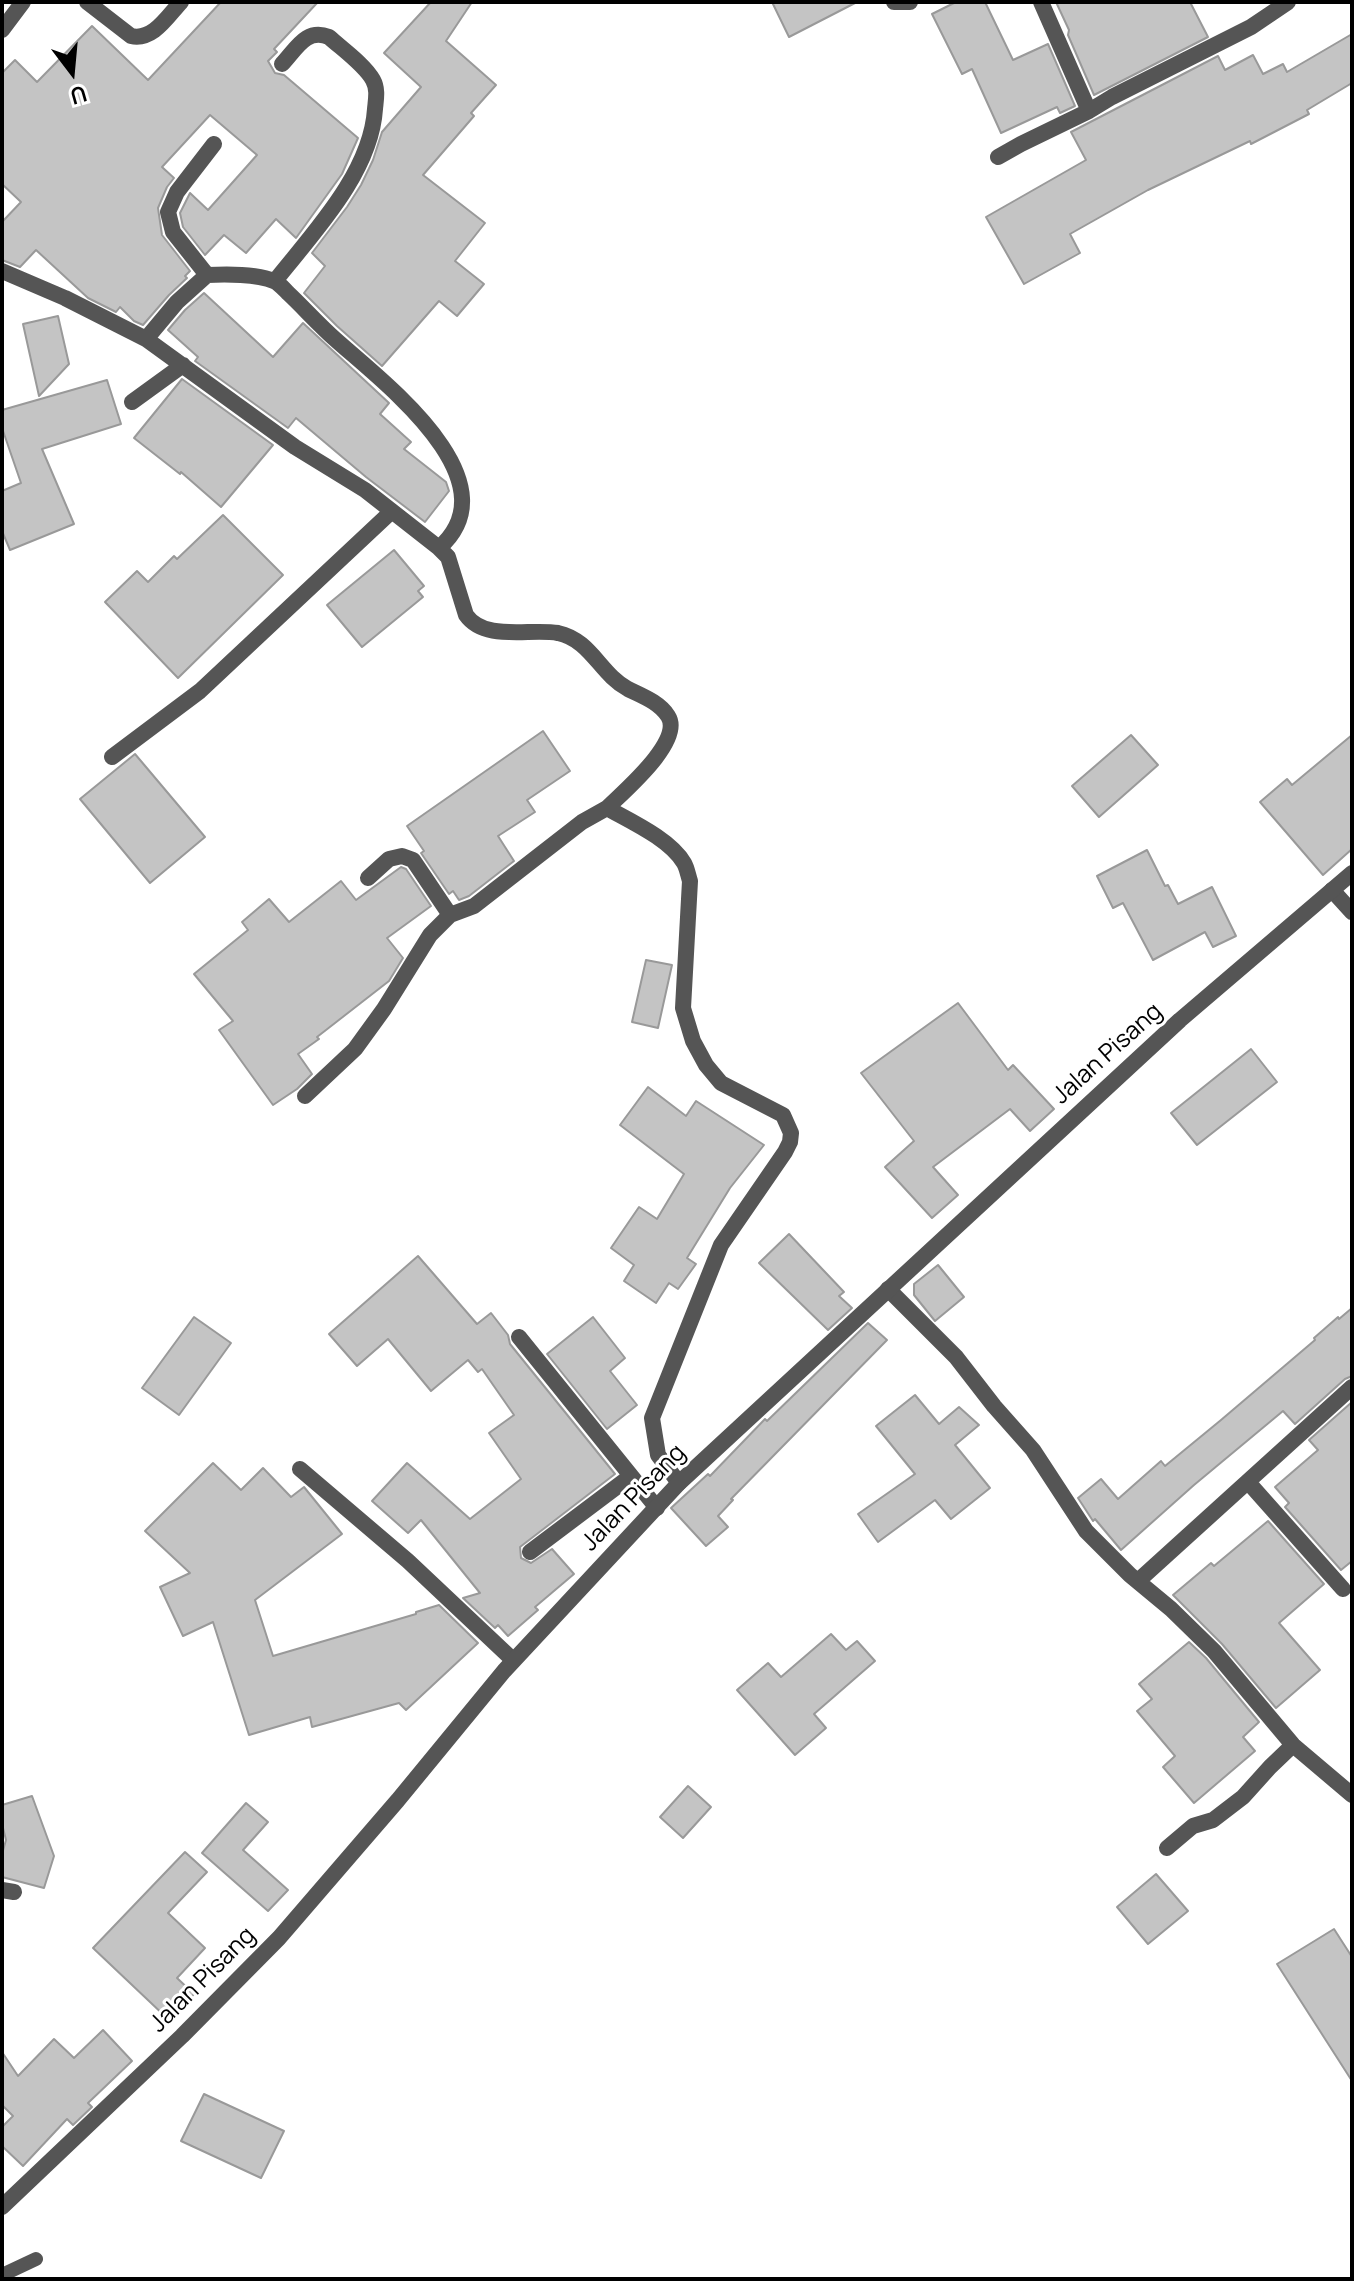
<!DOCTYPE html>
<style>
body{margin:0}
#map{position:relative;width:1354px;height:2281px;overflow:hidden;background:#fff;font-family:Manrope,sans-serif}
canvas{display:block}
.frame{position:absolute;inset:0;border:4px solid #000;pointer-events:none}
.north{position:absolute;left:32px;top:32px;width:80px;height:80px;-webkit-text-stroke:6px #fff;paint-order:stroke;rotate:164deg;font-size:22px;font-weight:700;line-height:32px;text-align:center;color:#000}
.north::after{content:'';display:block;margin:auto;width:28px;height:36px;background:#000;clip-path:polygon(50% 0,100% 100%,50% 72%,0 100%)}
</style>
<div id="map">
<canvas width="1354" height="2281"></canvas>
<div class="frame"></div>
<div class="north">U</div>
</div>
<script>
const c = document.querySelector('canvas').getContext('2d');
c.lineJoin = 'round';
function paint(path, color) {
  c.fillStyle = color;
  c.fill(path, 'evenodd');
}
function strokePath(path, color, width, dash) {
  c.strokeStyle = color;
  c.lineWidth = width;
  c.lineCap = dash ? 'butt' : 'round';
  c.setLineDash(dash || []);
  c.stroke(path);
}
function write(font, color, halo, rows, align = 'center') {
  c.font = font + ' Manrope,sans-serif';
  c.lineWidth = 6;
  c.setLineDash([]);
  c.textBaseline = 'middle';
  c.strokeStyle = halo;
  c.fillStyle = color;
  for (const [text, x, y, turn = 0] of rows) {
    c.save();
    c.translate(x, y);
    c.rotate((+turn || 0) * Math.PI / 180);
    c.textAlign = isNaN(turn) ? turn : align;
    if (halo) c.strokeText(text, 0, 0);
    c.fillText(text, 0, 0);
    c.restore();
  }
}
const building = new Path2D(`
 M 221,2 L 318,2 L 274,49 L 277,52 L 268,61 L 275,73 L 284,75 L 358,138 L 342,174 L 296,238 L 276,219 L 246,253 L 224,235 L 205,255 L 183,227 L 180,213 L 190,193 L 208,210 L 257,155 L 210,115 L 162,167 L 174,178 L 167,187 L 158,208 L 162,235 L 190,271 L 185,276 L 187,278 L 169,295 L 143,325 L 134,321 L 120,307 L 116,312 L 88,298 L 36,250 L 20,267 L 2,260 L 2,222 L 21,202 L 2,184 L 2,73 L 15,60 L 37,82 L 92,26 L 148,80 Z
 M 431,2 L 472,2 L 446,41 L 496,85 L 471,113 L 474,116 L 423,175 L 485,223 L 455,261 L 484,284 L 457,316 L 439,301 L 382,366 L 337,326 L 304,293 L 325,266 L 312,253 L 347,207 L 361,185 L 373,160 L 382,132 L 421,87 L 384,53 Z
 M 772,2 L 857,2 L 789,37 Z
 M 956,2 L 985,2 L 1013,60 L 1048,44 L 1075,106 L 1060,113 L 1057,107 L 1001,133 L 972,69 L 962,74 L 932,14 Z
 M 1056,2 L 1190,2 L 1208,37 L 1094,95 L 1068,35 L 1069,30 Z
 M 1352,34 L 1352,83 L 1307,110 L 1309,114 L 1251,144 L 1250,141 L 1148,190 L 1070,234 L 1080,253 L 1024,284 L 986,217 L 1086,160 L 1071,132 L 1218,56 L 1225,70 L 1253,55 L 1263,74 L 1283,64 L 1287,72 Z
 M 204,293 L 273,357 L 303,323 L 389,403 L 380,414 L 411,442 L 404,449 L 446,482 L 449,491 L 425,522 L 366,477 L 296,418 L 288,428 L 195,361 L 198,357 L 168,330 L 185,310 Z
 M 58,316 L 69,364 L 39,396 L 23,324 Z
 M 182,379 L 273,445 L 221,507 L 181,472 L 180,474 L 134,438 Z
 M 107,380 L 121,424 L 42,449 L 74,524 L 10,550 L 2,531 L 2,491 L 21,483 L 2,428 L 2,410 Z
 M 223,515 L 283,575 L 178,678 L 105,602 L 137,571 L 148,582 L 174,556 L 177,559 Z
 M 394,550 L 424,586 L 418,591 L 423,597 L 362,647 L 327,605 Z
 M 543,731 L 570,771 L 527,800 L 535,812 L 498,836 L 514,861 L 469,896 L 459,900 L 453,891 L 449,894 L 421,853 L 424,851 L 407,826 Z
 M 1131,735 L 1158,765 L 1099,817 L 1072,786 Z
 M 1352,735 L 1352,849 L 1323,875 L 1260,802 L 1287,779 L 1292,785 Z
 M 135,754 L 205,837 L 150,883 L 80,799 Z
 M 1147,850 L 1165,886 L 1168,885 L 1178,904 L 1212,887 L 1236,936 L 1213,947 L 1205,932 L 1153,960 L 1123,903 L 1113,908 L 1097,876 Z
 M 401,867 L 406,869 L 431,906 L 387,938 L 403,958 L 389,981 L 317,1037 L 319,1039 L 298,1054 L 312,1074 L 297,1089 L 273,1105 L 219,1030 L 233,1021 L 194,974 L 248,930 L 242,922 L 269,899 L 289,922 L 341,881 L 356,900 Z
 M 646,960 L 672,965 L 658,1028 L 632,1022 Z
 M 958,1003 L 1008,1070 L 1013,1065 L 1054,1109 L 1030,1131 L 1010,1109 L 933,1167 L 958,1195 L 932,1218 L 885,1167 L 914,1141 L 861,1073 Z
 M 1251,1049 L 1277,1082 L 1197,1145 L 1171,1113 Z
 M 648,1087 L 686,1116 L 696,1101 L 764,1145 L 730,1188 L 687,1258 L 696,1264 L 678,1289 L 669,1283 L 656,1303 L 624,1281 L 634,1265 L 611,1248 L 639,1207 L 657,1219 L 684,1174 L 620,1125 Z
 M 789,1234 L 844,1292 L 839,1296 L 852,1308 L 828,1330 L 759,1263 Z
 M 418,1256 L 477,1324 L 491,1313 L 508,1335 L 510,1344 L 615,1474 L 520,1547 L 521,1558 L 531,1563 L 552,1549 L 574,1574 L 535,1607 L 538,1610 L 508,1636 L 498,1625 L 495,1628 L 463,1598 L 480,1593 L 421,1520 L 408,1533 L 372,1501 L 407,1463 L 470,1519 L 521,1479 L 489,1433 L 514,1415 L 482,1369 L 478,1372 L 468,1360 L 431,1391 L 388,1339 L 357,1366 L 329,1334 Z
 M 938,1265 L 964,1297 L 935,1321 L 914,1295 L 914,1284 Z
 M 1352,1308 L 1352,1376 L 1345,1379 L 1295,1424 L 1283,1411 L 1194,1485 L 1121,1550 L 1095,1519 L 1093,1521 L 1078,1498 L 1101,1479 L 1118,1499 L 1161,1461 L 1165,1466 L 1221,1420 L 1315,1340 L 1314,1338 L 1338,1317 L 1339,1319 Z
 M 194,1317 L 231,1343 L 179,1415 L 142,1388 Z
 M 593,1317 L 625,1358 L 610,1371 L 637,1405 L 607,1429 L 547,1354 Z
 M 868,1323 L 887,1340 L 731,1499 L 733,1500 L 718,1516 L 728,1527 L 706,1546 L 671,1508 L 708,1474 L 710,1476 L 765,1419 L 767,1421 Z
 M 915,1395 L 939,1424 L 959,1407 L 979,1425 L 955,1445 L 990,1488 L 951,1519 L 935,1500 L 878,1542 L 858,1514 L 915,1474 L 876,1426 Z
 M 1352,1402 L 1352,1561 L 1341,1570 L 1285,1507 L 1289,1503 L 1275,1487 L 1318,1450 L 1309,1440 Z
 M 213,1463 L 241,1490 L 263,1468 L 291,1497 L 304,1487 L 342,1534 L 255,1600 L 273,1656 L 416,1614 L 416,1612 L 439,1605 L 478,1643 L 406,1710 L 399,1703 L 312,1727 L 310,1717 L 249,1735 L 213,1622 L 183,1636 L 160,1587 L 190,1573 L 145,1531 Z
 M 1268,1521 L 1324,1584 L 1279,1623 L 1320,1670 L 1276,1708 L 1222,1644 L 1173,1595 L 1211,1563 L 1214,1566 Z
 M 831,1634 L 846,1650 L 857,1641 L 875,1661 L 814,1714 L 826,1728 L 795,1755 L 737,1690 L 768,1663 L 781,1677 Z
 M 1189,1642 L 1206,1658 L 1259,1722 L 1243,1737 L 1255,1751 L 1194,1803 L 1163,1767 L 1175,1756 L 1137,1711 L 1152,1699 L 1139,1684 Z
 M 688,1786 L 711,1807 L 683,1838 L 660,1817 Z
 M 32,1796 L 54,1856 L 44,1888 L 2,1877 L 2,1854 L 6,1840 L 2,1824 L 2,1805 Z
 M 246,1803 L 268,1822 L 243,1850 L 288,1890 L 268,1911 L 202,1853 Z
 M 185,1852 L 207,1872 L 168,1913 L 205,1948 L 177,1978 L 194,1994 L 169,2020 L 93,1948 Z
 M 1156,1874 L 1188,1911 L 1148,1944 L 1117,1907 Z
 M 1334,1929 L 1352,1957 L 1352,2081 L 1277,1964 Z
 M 103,2030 L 132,2061 L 88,2103 L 92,2107 L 73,2125 L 67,2119 L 23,2166 L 2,2146 L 2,2127 L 13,2116 L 2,2105 L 2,2052 L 18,2076 L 54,2039 L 74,2058 Z
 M 204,2094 L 284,2131 L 261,2178 L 181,2141 Z`);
paint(building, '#c4c4c4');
strokePath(building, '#999', 2);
strokePath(new Path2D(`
 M 2,2275 L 36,2259`), '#555', 14);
strokePath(new Path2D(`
 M 87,2 L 131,36 C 153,41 167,17 181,2
 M 894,2 L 910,2
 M 1041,2 L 1089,111 L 1112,97 L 1251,27 L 1288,2
 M 2,30 L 23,2
 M 998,157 L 1021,144 L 1089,111
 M 2,271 L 65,298 L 146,339 L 295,447 L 365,490 L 439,548 L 448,557 L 466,615 C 485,642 530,628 558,633 C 591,640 600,674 628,689 C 642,696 659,702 668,716 C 684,741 623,792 607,808 C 630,821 670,839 684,863 C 687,868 688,875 690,881 L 683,1008 L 693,1041 L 706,1065 L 721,1083 L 783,1115 L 791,1133 L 790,1142 L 785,1152 L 721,1245 L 652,1418 L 658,1455 L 679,1483
 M 207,275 L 173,232 L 168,212 L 177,192 L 214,144
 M 275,281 C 313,233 371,173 375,109 C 376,99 378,89 373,80 C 365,65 341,48 329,37 C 306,28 297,48 282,64
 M 146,339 L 177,302 L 207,275 C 225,274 257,274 274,281 C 279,283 284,289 288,293 C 304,308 319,325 336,340 C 383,382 515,481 439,548
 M 132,402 L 183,365
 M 112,757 L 200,691 L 391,512
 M 368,878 L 389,859 L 402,856 L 413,860 L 450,915
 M 1332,890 L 1352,912
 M 305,1096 L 355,1049 L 384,1009 L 430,935 L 450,915 L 474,906 L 582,822 L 607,808
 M 888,1289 L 956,1357 L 994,1406 L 1033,1450 L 1086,1531 L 1130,1575 L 1171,1609 L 1214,1651 L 1293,1745 L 1352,1795
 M 519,1337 L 657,1508
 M 300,1469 L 408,1561 L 513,1660
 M 1248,1482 L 1343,1589
 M 530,1552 L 631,1476
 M 1138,1581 L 1352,1387
 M 1167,1848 L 1193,1826 L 1213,1820 L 1243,1797 L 1270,1767 L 1293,1745
 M 2,1890 L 14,1892`), '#555', 16);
strokePath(new Path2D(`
 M 2,2207 L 182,2036 L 279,1938 L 398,1800 L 504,1671 L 679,1483 L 1180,1020 L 1352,873`), '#555', 16);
write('24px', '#000', '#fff', [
 ["Jalan Pisang",1108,1054,-42],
 ["Jalan Pisang",634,1498,-46],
 ["Jalan Pisang",203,1980,-45]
]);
</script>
